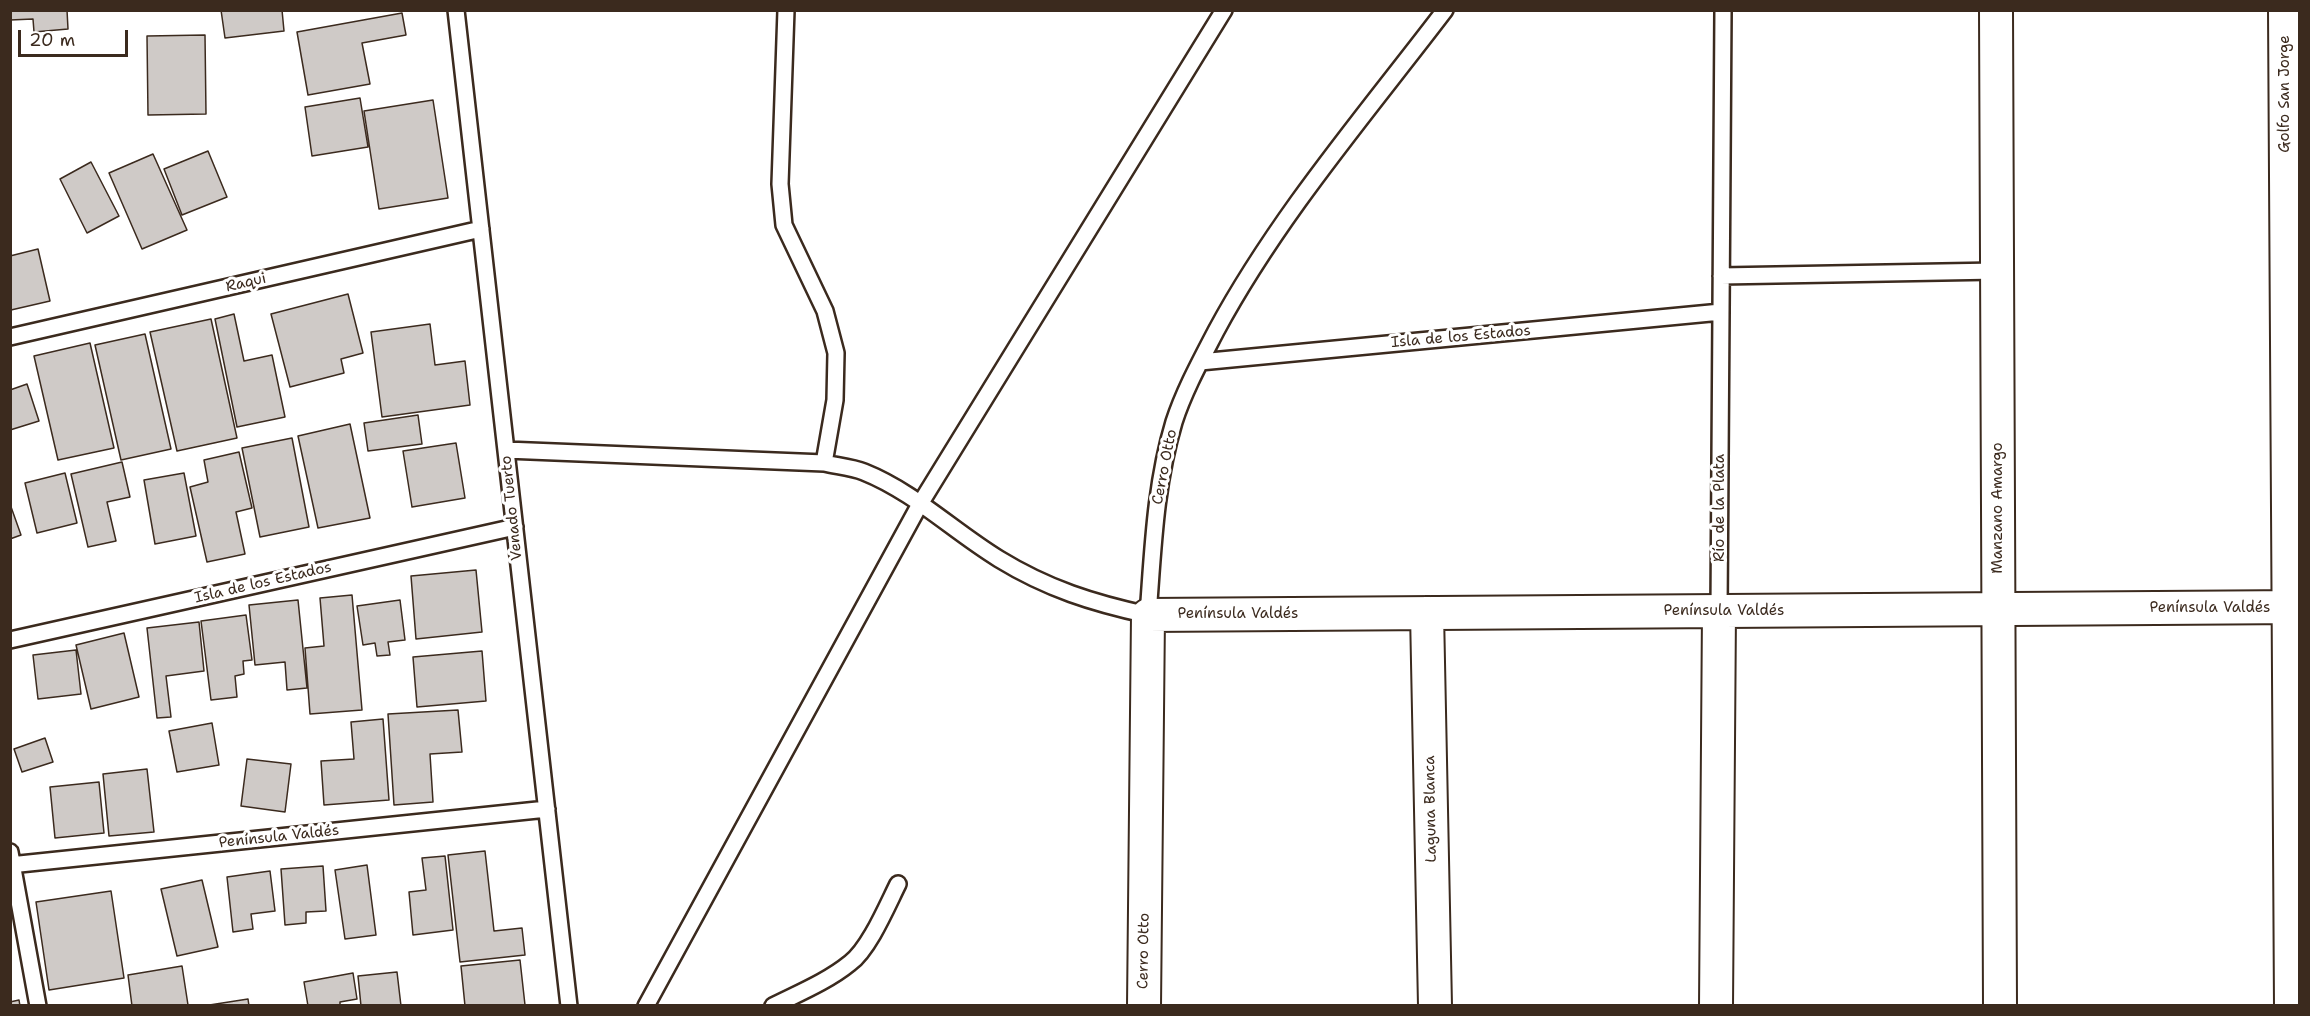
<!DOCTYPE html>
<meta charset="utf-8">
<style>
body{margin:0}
#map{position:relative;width:2310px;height:1016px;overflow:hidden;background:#fff;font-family:"Shantell Sans",sans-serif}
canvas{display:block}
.frame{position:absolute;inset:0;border:12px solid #3b2a1e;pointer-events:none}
.scale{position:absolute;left:18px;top:30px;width:110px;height:27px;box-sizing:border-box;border:3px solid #3b2a1e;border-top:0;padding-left:8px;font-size:18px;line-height:21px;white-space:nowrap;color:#3b2a1e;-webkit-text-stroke:4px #fff;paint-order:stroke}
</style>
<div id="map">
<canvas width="2310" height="1016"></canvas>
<div class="frame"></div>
<div class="scale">20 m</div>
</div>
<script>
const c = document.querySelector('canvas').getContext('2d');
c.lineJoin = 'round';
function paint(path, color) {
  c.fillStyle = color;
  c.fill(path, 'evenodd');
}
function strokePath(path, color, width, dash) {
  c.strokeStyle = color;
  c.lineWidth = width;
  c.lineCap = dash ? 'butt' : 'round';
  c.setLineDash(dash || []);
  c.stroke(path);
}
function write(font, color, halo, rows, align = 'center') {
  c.font = font + ' "Shantell Sans",sans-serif';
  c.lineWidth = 6;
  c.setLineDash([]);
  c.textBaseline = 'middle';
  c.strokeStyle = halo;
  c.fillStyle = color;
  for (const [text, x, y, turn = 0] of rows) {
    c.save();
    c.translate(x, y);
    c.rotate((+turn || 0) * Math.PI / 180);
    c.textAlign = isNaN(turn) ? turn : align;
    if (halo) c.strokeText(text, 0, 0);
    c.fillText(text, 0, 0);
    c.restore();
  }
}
const building = new Path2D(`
 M 10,10 L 67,10 L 68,29 L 34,32 L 33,19 L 10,20 Z
 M 221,10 L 282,10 L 284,31 L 225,38 Z
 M 402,13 L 406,35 L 362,43 L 370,84 L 308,95 L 297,32 Z
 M 205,35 L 206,114 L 148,115 L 147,36 Z
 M 360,98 L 368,147 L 312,156 L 305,107 Z
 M 433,100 L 448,198 L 379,209 L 364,111 Z
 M 208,151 L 227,197 L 182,215 L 164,169 Z
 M 153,154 L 187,230 L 142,249 L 109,173 Z
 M 91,162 L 119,216 L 87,233 L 60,179 Z
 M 38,249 L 50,301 L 11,310 L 10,256 Z
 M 348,294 L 363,353 L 341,359 L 344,373 L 290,387 L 271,314 Z
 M 234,314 L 244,361 L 272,355 L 285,417 L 237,427 L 215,319 Z
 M 211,319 L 237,438 L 177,451 L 150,332 Z
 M 430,324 L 435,365 L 465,361 L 470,405 L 382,417 L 371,332 Z
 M 145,334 L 171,449 L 121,460 L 95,345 Z
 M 90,343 L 114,448 L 58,460 L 34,356 Z
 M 27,384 L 39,421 L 10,430 L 10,390 Z
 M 418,415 L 422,444 L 368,451 L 364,423 Z
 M 350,424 L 370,518 L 318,528 L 298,436 Z
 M 292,438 L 309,527 L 260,537 L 242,448 Z
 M 456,443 L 465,498 L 412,507 L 403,451 Z
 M 239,452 L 252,508 L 236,512 L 245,554 L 207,562 L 190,487 L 208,482 L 204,460 Z
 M 122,462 L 130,497 L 107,502 L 116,541 L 88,547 L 71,474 Z
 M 65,473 L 77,523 L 37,533 L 25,483 Z
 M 184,473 L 196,536 L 155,544 L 144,480 Z
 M 10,504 L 21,535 L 10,539 Z
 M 476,570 L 482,632 L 416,639 L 411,576 Z
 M 352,595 L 362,710 L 310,714 L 305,648 L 324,646 L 320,598 Z
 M 298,600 L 307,688 L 287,690 L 285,662 L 255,665 L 249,605 Z
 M 400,600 L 405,640 L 388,642 L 390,655 L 377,656 L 375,643 L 363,645 L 357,606 Z
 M 246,615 L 252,660 L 243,661 L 244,674 L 235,676 L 237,697 L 211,700 L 201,621 Z
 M 199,622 L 204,671 L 166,676 L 171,717 L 157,718 L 147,628 Z
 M 124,633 L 139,697 L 91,709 L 76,645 Z
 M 76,650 L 81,694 L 38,699 L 33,655 Z
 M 482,651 L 486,701 L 417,707 L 413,657 Z
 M 458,710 L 462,752 L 430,754 L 433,802 L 394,805 L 388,714 Z
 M 383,719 L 389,800 L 324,805 L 321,761 L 354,759 L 351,722 Z
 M 212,723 L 219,765 L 177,772 L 169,731 Z
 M 45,738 L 53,762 L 22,772 L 14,749 Z
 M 247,759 L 291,764 L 285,812 L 241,806 Z
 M 147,769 L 154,832 L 109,836 L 103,774 Z
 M 99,782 L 104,833 L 55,838 L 50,787 Z
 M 485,851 L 494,931 L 522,928 L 525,955 L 460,962 L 448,855 Z
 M 445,856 L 453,930 L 413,935 L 409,892 L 426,890 L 422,858 Z
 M 367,865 L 376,935 L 345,939 L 335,870 Z
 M 323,866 L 326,911 L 306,912 L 306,923 L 285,925 L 281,869 Z
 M 270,871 L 275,911 L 251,914 L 253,929 L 233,932 L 227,877 Z
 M 202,880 L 218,947 L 177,956 L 161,889 Z
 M 111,891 L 124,978 L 49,990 L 36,902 Z
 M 520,960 L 525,1005 L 465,1006 L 461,966 Z
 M 182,966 L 188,1005 L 132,1006 L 128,975 Z
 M 397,972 L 401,1006 L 361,1006 L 358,976 Z
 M 353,973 L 357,999 L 340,1002 L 340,1006 L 308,1006 L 304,982 Z
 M 248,999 L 249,1006 L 203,1006 Z
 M 19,1000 L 20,1006 L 10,1006 L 10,1002 Z`);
paint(building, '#cfcac7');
strokePath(building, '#3b2a1e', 1.5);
const lane = new Path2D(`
 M 456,10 L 569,1006
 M 786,10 L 780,184 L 784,225 L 825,311 L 836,353 L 835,400 L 824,463
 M 1721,276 L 1997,271
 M 10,337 L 481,229
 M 1200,362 L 1721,312
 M 506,450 L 824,463 C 837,466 852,467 864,472 C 914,492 953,531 999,559 C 1048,589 1093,603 1148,615 C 1153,550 1155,485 1174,422 C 1184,391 1201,360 1216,331 C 1278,216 1365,115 1445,10
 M 1719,611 L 1723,10
 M 10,640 L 515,527
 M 10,852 L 38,1006
 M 10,865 L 547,809
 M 646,1006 L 920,504 L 1224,10
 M 773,1006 C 799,993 828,981 850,963 C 869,949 887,906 898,884`);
const street = new Path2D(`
 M 1996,10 L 2000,1006
 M 2285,10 L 2291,1006
 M 1427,613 L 1435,1006
 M 1144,1006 L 1148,615 L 2300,607
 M 1716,1006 L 1719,611`);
strokePath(lane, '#3b2a1e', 20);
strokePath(street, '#3b2a1e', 36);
strokePath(lane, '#fff', 15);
strokePath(street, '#fff', 32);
write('15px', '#3b2a1e', '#fff', [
 ["Golfo San Jorge",2285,94,-90],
 ["Raqui",246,283,-13],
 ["Isla de los Estados",1461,337,-5],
 ["Cerro Otto",1165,467,-79],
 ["Venado Tuerto",512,508,-96],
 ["Río de la Plata",1720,508,-90],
 ["Manzano Amargo",1998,508,-90],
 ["Isla de los Estados",263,583,-13],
 ["Península Valdés",2210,608],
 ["Península Valdés",1724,611],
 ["Península Valdés",1238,614],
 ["Laguna Blanca",1431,809,-91],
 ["Península Valdés",279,837,-6],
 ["Cerro Otto",1144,951,-89]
]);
</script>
